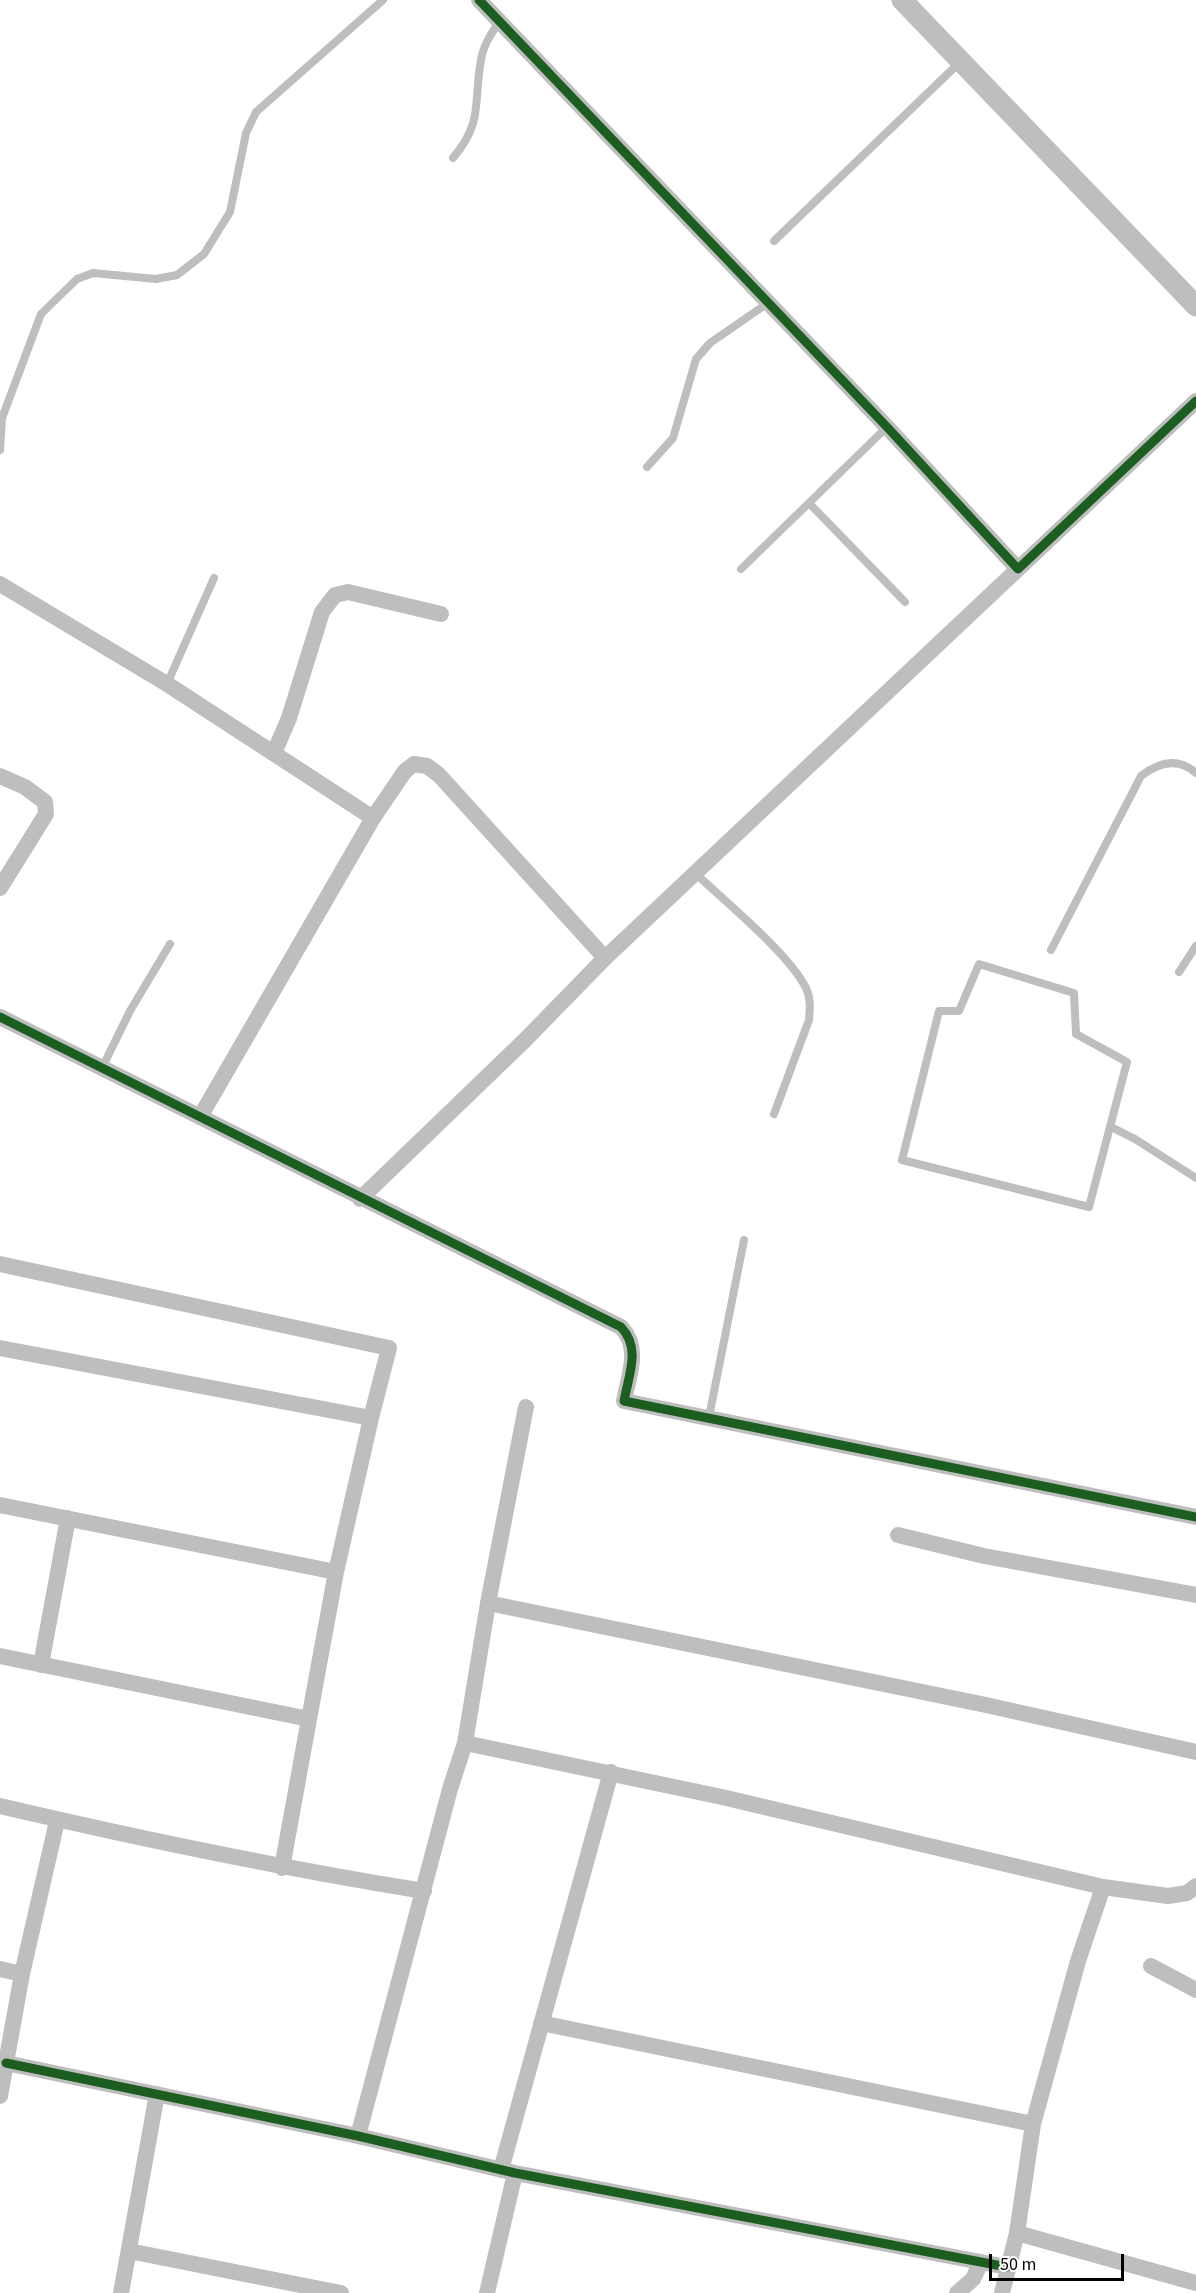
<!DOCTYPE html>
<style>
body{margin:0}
#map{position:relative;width:1196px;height:2293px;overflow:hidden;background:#fff;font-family:"Source Sans 3",sans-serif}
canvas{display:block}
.scale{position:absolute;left:989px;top:2254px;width:135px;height:27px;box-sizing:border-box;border:3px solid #000;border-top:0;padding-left:8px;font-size:18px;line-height:21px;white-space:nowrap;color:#000;-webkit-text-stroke:4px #fff;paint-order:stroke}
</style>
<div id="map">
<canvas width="1196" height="2293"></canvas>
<div class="scale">50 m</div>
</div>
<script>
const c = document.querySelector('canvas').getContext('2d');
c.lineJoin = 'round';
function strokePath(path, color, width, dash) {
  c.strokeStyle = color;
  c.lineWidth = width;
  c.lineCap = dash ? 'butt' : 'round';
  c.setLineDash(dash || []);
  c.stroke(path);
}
strokePath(new Path2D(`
 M 453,158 C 484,121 473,103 481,60 C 483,46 491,34 499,22
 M 774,241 L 960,62
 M 0,450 L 2,418 L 41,314 L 77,279 L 93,273 L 156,279 L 177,275 L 204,254 L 230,212 L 246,133 L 256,112 L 383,0
 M 647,467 L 673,438 L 696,359 L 710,343 L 768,303
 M 809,503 L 905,602
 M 741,569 L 887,427
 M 167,684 L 214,578
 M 696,874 C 726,902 789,954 806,988 C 811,999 810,1009 809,1020 L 774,1114
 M 1051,950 L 1141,776 C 1159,762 1178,757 1196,773
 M 979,964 L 1074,993 L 1076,1034 L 1127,1062 L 1089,1207 L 902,1160 L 939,1011 L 959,1011 Z
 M 1179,972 L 1196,946
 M 102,1068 L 130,1011 L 170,944
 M 1111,1127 L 1135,1139 L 1196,1178
 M 709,1417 L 744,1240`), '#bebebe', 8);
strokePath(new Path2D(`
 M 479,0 L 887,427 L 1018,569 L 1196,401
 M 0,584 L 167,684 L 373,818
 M 274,753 L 289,718 L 322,612 L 335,595 L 348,592 L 441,614
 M 0,776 L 25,787 L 45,802 L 46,814 L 0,888
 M 0,1017 L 621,1327 C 641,1348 629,1374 624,1401 L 1196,1517
 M 200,1117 L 373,818 L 405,771 L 414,764 L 427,766 L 439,775 L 605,958
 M 360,1199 L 525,1040 L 605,958 L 1018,569
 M 0,1264 L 389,1348 L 371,1418 L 0,1348
 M 0,1505 L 336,1572
 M 898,1535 L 984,1556 L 1196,1595
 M 488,1603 L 986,1705 L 1196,1752
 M 0,1656 L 309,1719 L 336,1572 L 371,1418
 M 41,1665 L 68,1518
 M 465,1743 L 722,1797 L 1103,1887 L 1168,1896 L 1187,1893 L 1196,1886
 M 0,1806 C 141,1839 281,1868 424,1891
 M 282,1868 L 309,1719
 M 1151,1966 L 1196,1990
 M 0,1969 L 22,1974
 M 541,2023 L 1033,2124
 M 6,2063 L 358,2136 L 515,2173 L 1007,2267
 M 0,2096 L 22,1974 L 57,1821
 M 358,2136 L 450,1789 L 465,1743 L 488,1603 L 526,1407
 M 501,2170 L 611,1772
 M 1017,2233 L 1196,2283
 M 129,2251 L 341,2293
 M 121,2293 L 157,2094
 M 487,2293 L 515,2173
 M 957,2293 L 973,2279 L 981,2262
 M 1002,2293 L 1017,2233 L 1033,2124 L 1078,1961 L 1103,1887`), '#bebebe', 16);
strokePath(new Path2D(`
 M 902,0 L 1196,306`), '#bebebe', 21);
strokePath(new Path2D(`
 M 479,0 L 887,427 L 1018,569 L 1196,401
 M 0,1017 L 621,1327 C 641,1348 629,1374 624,1401 L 1196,1517
 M 6,2063 L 358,2136 L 515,2173 L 1007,2267`), '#1b5e20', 9);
</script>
